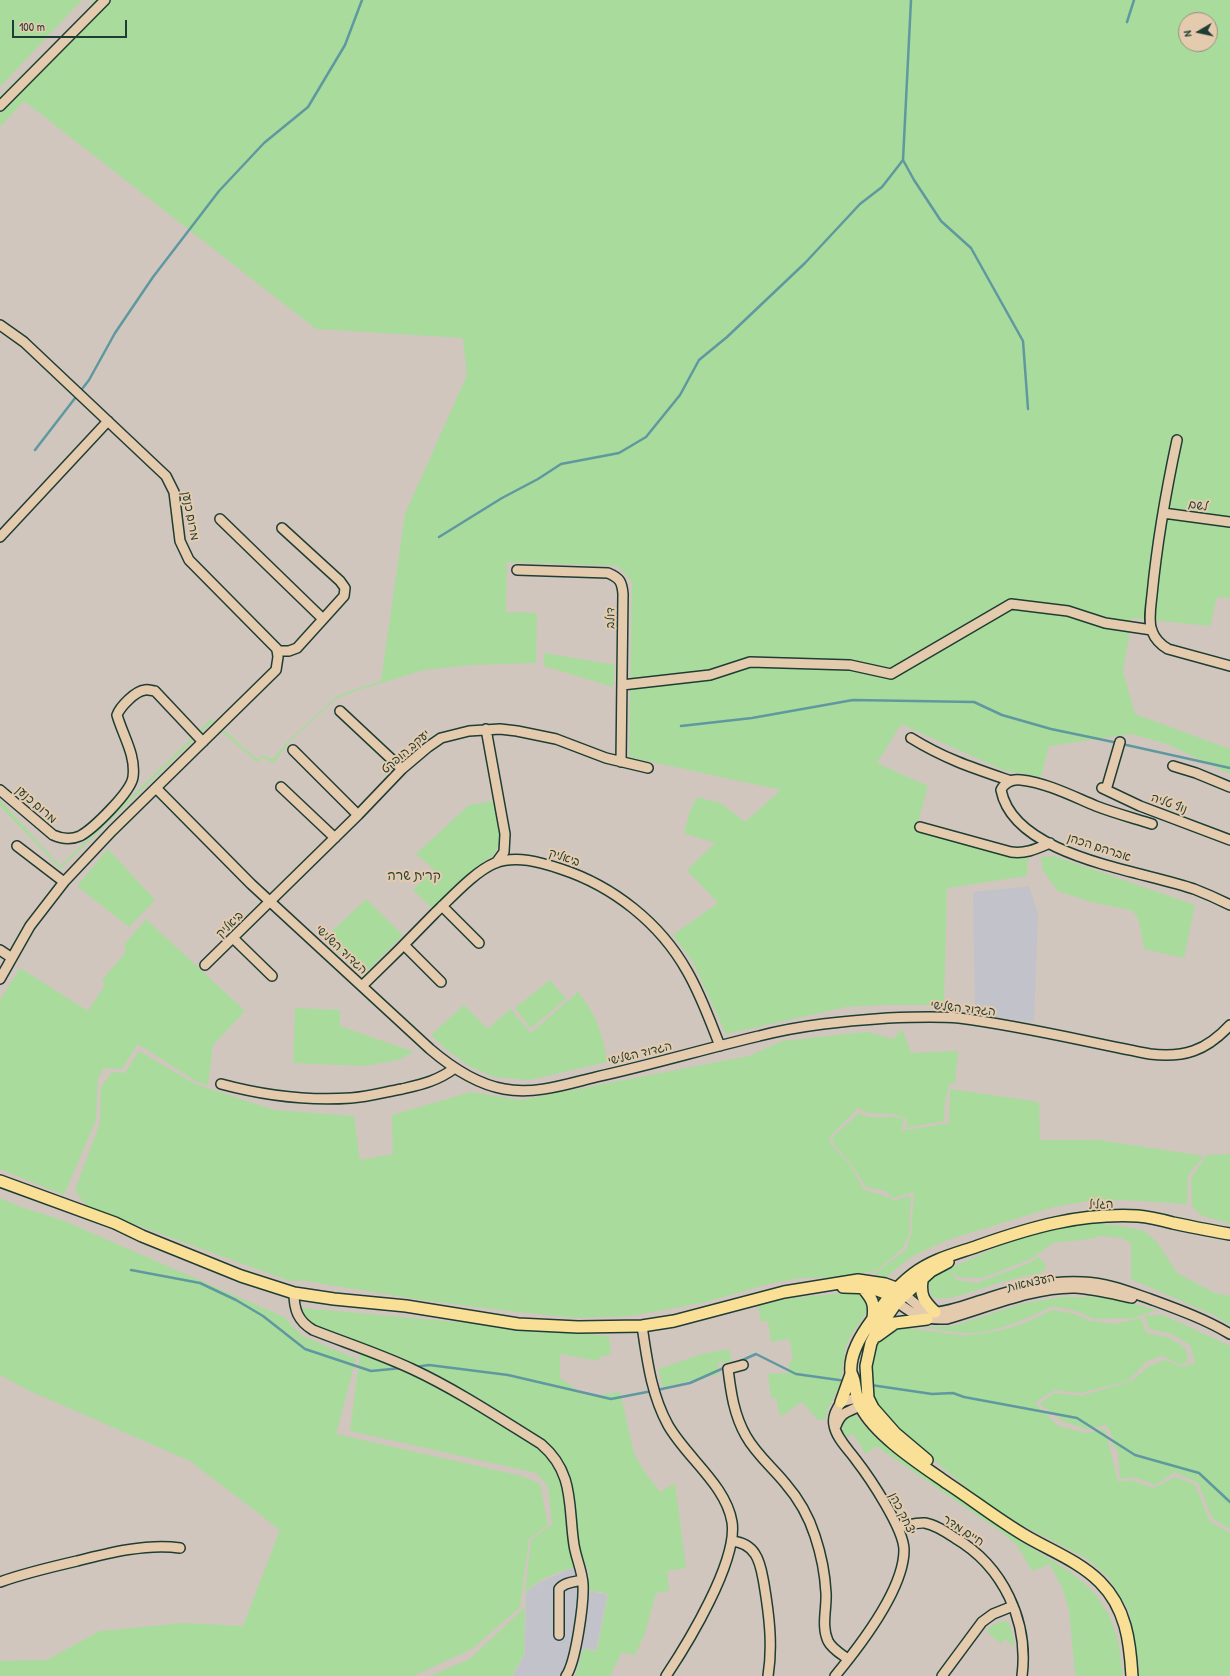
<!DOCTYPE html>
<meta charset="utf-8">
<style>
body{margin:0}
#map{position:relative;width:1230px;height:1676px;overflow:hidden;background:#d0c6be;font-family:"Patrick Hand",sans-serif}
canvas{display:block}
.north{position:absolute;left:1178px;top:12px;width:40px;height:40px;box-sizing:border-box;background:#e5cbad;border:1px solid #96927d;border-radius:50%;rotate:261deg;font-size:11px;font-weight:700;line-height:16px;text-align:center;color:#1f3d34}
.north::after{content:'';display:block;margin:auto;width:14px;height:18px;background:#1f3d34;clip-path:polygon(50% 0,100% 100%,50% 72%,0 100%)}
.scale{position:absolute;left:12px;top:20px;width:115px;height:18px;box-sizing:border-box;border:2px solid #1f3d34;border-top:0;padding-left:5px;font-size:12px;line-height:14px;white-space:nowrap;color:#1f3d34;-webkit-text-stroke:3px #e5cbad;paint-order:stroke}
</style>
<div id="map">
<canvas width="1230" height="1676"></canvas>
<div class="north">N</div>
<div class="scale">100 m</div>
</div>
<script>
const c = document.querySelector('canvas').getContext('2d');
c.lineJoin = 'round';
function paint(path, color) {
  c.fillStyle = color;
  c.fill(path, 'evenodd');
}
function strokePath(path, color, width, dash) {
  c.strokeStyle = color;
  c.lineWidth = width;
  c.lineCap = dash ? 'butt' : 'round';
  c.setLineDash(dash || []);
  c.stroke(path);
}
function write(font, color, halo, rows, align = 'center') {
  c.font = font + ' "Patrick Hand","Playpen Sans Hebrew",sans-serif';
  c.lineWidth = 4;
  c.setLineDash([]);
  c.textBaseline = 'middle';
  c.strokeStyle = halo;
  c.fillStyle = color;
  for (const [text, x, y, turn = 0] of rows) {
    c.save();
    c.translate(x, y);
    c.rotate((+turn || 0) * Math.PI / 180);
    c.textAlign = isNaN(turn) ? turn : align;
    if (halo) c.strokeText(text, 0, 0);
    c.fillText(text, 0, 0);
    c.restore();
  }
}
paint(new Path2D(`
 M 1029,886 L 1038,913 L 1034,1022 L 975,1015 L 973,892 Z
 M 586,1566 L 588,1572 L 588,1591 L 607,1595 L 596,1650 L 582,1648 L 579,1663 L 573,1676 L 513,1676 L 525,1655 L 526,1594 L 530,1589 L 541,1582 L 570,1569 Z`), '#c2c2ca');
paint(new Path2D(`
 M 0,0 L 82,0 L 0,87 Z
 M 94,0 L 1230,0 L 1230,598 L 1217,597 L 1210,626 L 1132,618 L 1123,671 L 1135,714 L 1230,749 L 1230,774 L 1167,744 L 1131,734 L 1049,746 L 1041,777 L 1003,770 L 901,724 L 877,763 L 928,786 L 917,826 L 1028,856 L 1027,876 L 947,888 L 944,1005 L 882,1005 L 846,1007 L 726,1034 L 693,962 L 673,935 L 718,903 L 687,870 L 715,843 L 684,833 L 690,811 L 697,797 L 720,803 L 745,822 L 781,790 L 629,757 L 632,582 L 618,566 L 507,562 L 506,612 L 537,613 L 536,663 L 472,665 L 424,670 L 355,691 L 336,699 L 290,741 L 274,763 L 263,758 L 257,762 L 211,723 L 60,869 L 0,806 L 0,800 L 60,866 L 211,719 L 257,759 L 264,756 L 273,759 L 288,741 L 336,697 L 350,691 L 381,681 L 405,514 L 467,375 L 463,338 L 316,329 L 24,101 L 0,127 L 0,96 L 87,11 ZM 1186,20 L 1210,20 L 1210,44 L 1186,44 Z
 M 544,653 L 615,665 L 613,687 L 544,666 Z
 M 493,801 L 499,832 L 499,844 L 495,854 L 479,865 L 432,908 L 413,890 L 434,869 L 416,854 L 469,805 Z
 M 108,849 L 155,900 L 129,927 L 77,886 Z
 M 1054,856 L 1195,905 L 1184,958 L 1144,949 L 1139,921 L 1133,911 L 1088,901 L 1058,891 L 1043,871 L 1041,857 Z
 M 366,899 L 403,935 L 363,976 L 325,938 Z
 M 146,919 L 245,1011 L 213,1045 L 208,1085 L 197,1082 L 138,1044 L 122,1069 L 104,1068 L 98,1078 L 96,1120 L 64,1195 L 0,1169 L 0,1000 L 20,968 L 88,1011 L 105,985 L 102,980 L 126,952 L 124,945 Z
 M 550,980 L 566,999 L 531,1028 L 515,1008 Z
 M 578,992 C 596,1014 603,1034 607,1062 L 529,1080 L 494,1077 L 469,1066 L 447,1050 L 431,1035 L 464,1005 L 488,1029 L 510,1009 L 531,1033 Z
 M 295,1008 L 340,1010 L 340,1026 L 414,1052 L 398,1060 L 365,1066 L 293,1063 Z
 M 902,1029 L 911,1053 L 958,1051 L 955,1083 L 949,1084 L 945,1103 L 944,1121 L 905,1128 L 908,1120 C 892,1108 875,1119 858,1108 L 829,1138 L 833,1147 L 851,1166 L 864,1190 L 882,1195 L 895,1200 L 911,1196 L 909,1235 L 902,1249 L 876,1271 L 836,1277 L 801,1278 L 768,1284 L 706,1302 L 631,1316 L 575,1318 L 517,1312 L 422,1300 L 306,1281 L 290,1281 L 87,1207 L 75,1190 L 100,1123 L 101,1087 L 112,1072 L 125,1073 L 139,1051 L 195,1084 L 274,1110 L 354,1116 L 360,1160 L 393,1154 L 392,1115 L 471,1092 L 521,1100 L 749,1056 L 782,1041 L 837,1035 L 867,1032 L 893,1039 Z
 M 950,1089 L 1039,1102 L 1040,1140 L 1099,1140 L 1204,1156 L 1188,1175 L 1187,1204 L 1124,1200 L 1089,1201 L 1054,1207 L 947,1240 L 911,1257 L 885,1278 L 875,1273 L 906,1250 L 911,1234 L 914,1192 L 893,1198 L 886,1191 L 866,1187 L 852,1165 L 834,1145 L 832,1138 L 859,1113 C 871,1122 890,1113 904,1119 L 901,1131 L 949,1123 Z
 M 1230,1154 L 1230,1224 L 1201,1215 L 1192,1206 L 1191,1178 L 1207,1155 Z
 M 0,1198 L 21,1207 L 62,1220 L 284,1317 L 301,1335 L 356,1359 L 336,1434 L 522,1476 L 540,1484 L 548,1525 L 529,1539 L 520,1607 L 472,1649 L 413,1676 L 0,1676 L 0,1661 L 47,1660 L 100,1631 L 184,1623 L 243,1626 L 280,1530 L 190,1461 L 30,1391 L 0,1375 Z
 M 1083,1222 L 1121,1226 L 1144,1231 L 1157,1242 L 1177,1273 L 1215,1293 L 1230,1296 L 1230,1325 L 1214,1315 L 1131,1279 L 1131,1244 L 1122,1238 L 1101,1236 L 1090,1239 L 1053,1243 L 1031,1259 L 982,1278 L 957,1277 L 951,1268 L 1013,1240 L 1044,1228 Z
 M 1038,1257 L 1044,1262 L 1046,1268 L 1041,1273 C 1023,1276 1004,1281 986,1287 C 968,1292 951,1302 932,1297 L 927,1279 L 949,1264 L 956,1280 L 977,1283 L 1029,1263 Z
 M 856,1292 L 860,1293 L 868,1302 L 868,1310 L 851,1335 L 846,1345 L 840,1384 L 827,1411 L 826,1419 L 818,1420 L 802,1402 L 780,1417 L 776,1398 L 771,1398 L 768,1374 L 789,1373 L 789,1365 L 793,1357 L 789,1339 L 771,1342 L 768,1321 L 761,1322 L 758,1305 L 792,1298 Z
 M 1060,1297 L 1099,1297 L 1123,1301 L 1156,1310 L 1134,1318 L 1095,1319 L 1076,1311 L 1053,1306 C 1025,1319 996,1334 964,1333 C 951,1332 937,1329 924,1327 L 953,1326 L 1021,1304 Z
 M 303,1308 L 609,1336 L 611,1354 L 600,1357 L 598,1361 L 560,1354 L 560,1378 L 584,1395 L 595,1396 L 620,1392 L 634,1453 L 644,1471 L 660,1492 L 675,1483 L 686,1568 L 667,1571 L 669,1591 L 656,1593 L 645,1633 L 635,1655 L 622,1652 L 610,1676 L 575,1676 L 583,1649 L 597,1651 L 608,1594 L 589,1590 L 589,1572 L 586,1565 C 566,1569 538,1577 525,1594 L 531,1540 L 552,1524 L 548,1486 L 536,1473 L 350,1431 L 360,1355 L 304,1328 Z
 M 1052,1310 L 1071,1313 L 1091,1321 L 1114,1324 L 1141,1318 L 1146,1333 L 1170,1338 L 1186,1349 L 1188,1361 L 1181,1365 L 1162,1356 L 1147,1361 L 1128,1381 L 1080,1393 L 1054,1390 L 1035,1403 L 1058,1426 L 1085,1433 L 1105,1429 L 1118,1482 L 1131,1480 L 1153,1488 L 1176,1477 L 1195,1485 L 1210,1522 L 1230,1533 L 1230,1676 L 1139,1676 L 1139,1667 L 1129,1611 L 1108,1577 L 1086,1558 L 1016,1522 L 983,1501 L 943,1468 L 885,1414 L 874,1399 L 867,1377 L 876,1339 L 886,1331 L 902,1327 L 964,1336 L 998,1331 L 1023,1324 Z
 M 1163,1315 L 1230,1346 L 1230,1529 L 1212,1518 L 1198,1483 L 1173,1471 L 1174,1473 L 1155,1485 L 1134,1477 L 1120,1479 L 1118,1451 L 1112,1444 L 1113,1439 L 1107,1425 L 1087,1429 L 1064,1422 L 1040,1404 L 1054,1393 L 1081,1396 L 1132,1381 L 1149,1366 L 1165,1360 L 1182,1367 L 1195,1363 L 1190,1345 L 1172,1334 L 1149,1329 L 1145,1316 Z
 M 729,1349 L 732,1361 L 718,1363 L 719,1374 L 663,1387 L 658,1369 L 702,1354 Z
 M 849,1414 L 854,1414 L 857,1417 L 875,1437 L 897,1455 L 1022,1542 L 1073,1574 L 1085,1584 L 1096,1595 L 1109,1615 L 1118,1640 L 1123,1676 L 1078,1676 L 1075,1673 L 1069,1610 L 1062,1588 L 1050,1564 L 1032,1571 L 1017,1545 L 1000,1531 L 876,1446 L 866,1454 L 853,1434 L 847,1437 L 842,1431 L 843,1420 Z
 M 525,1607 L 524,1655 L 512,1676 L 430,1676 L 470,1659 Z
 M 1003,1621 L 1008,1622 L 1010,1625 L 1015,1647 L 1005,1639 L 1001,1644 L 986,1631 L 993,1625 Z`), '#a9db9d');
strokePath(new Path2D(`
 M 1127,22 L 1134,0
 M 903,160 L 914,180 L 941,221 L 971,248 L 1023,341 L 1028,409
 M 35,450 L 89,380 L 115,333 L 153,277 L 219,191 L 264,143 L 308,107 L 345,45 L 362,0
 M 439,537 L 502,498 L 538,479 L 561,464 L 619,453 L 646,437 L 680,395 L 699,360 L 727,337 L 805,263 L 860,204 L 882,187 L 903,160 L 911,0
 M 681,726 L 752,718 L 853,700 L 974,702 L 1002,715 L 1051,729 L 1118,743
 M 1122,744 L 1230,768
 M 131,1270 L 200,1283 L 236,1300 L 263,1316 L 305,1349 L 371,1371 L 402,1368
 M 736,1363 L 756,1354 L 796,1374 L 846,1381
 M 415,1367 L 429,1365 L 508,1375 L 611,1399 L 652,1391
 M 871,1385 L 932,1394 L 953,1393 L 964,1397 L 1077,1418 L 1135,1455 L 1199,1473 L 1230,1502
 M 657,1390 L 690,1383 L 726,1367`), '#5f999f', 2.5);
const minor = new Path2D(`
 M 0,106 L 105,0
 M 0,325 L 24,342 L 166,476 L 174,492 L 180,541 L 189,560 L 277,649 L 278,657 L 276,670 L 112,831 L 64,882 L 30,926 L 0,979
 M 1177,440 C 1166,491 1157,543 1152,595 C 1151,605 1148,621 1152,631 C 1155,639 1161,645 1168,649 L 1230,666
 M 1163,513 L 1230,522
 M 220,519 L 323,619
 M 0,537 L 108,421
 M 517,570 L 608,573 C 620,578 622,582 623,594 L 621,762
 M 277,651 L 289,651 L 297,648 L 344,596 L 345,588 L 340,581 L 282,528
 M 622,685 L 710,675 L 750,662 L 850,665 L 891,674 L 1011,604 L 1068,611 L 1105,623 L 1152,630
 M 340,711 L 402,769
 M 486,729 L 505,834 L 504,852 L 496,863
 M 911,738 C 945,759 973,768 1011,781
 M 293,750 L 358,815
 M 1173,766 L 1196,773 L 1230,787
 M 281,787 L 335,838
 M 156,788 L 251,884 L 430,1049 C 451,1067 476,1084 504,1089 C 535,1095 567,1084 596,1077 C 651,1065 704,1049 759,1036 C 801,1025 845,1021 888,1018 C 912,1017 936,1016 959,1018 C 1023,1026 1087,1042 1150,1054 C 1184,1058 1206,1051 1230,1025
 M 1102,788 L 1140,806 L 1230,840
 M 0,790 L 53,835 C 62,839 71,840 80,836 C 93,829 131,792 133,777 C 136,755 123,736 117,715 C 120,707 135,691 145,690 C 148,689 152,691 155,691 L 203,742
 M 1106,790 L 1120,742
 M 1152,824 C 1133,818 1114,813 1096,806 C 1072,796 1047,783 1021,780 C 1012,779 1005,782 1001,790 C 1014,857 1140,870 1194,889 C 1207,894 1218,899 1230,905
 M 920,827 L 1011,852 C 1026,854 1036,849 1050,843
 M 17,846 L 64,882
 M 442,906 L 479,943
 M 233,938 L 272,976
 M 404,945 L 441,982
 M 0,950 L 12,958
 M 205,965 L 358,815 L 402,769 L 428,747 L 441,738 L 469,731 L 500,729 L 517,731 L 556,739 L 606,758 L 648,768
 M 362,986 C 387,962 411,938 435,913 C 452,897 474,872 495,863 C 516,855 540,862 561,869 C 613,886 660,923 687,971 C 701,995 710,1021 720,1046
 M 221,1084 C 262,1095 308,1101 351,1098 C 368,1097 385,1092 402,1089 C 423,1084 437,1081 455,1068
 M 294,1293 C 294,1310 298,1321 313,1330 C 346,1343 380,1354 412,1369 C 457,1390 499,1418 541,1444 C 575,1473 568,1506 574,1545 C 576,1558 582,1570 583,1584 C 584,1603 576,1662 566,1676
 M 904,1294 C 913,1302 922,1311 935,1312 C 949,1312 974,1302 988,1298 C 1018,1288 1050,1280 1083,1282 C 1107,1283 1127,1291 1150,1299 C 1177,1309 1205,1319 1230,1334
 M 897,1302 C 915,1316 923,1320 947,1319 C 986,1308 1034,1287 1075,1288 C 1094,1289 1113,1294 1132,1298
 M 642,1326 C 647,1359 651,1394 668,1425 C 686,1457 726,1485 732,1522 C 738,1561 688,1643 666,1676
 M 743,1365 L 728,1369 C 731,1393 734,1415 746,1436 C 756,1454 772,1467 785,1483 C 798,1498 809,1517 815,1536 C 821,1554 825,1573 826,1593 C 827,1608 821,1626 828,1641 C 832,1649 841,1654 848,1659
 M 836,1426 C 843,1407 852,1414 864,1402
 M 898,1527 C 907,1526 916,1522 925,1523 C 936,1525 946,1532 955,1538 C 1003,1566 1029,1621 1022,1676
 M 732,1541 C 741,1542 750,1546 755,1554 C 761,1563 762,1574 764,1584 C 769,1614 773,1645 768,1676
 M 0,1582 C 25,1573 51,1567 77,1561 C 108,1553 148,1543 180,1548
 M 559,1635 L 559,1589 C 564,1582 575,1582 582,1580
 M 835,1676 C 859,1647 904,1589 904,1550 C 904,1529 870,1478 856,1460 C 849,1450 836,1438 834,1425 C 832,1416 837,1409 841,1402 L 857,1398 L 863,1398
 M 942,1676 L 982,1622 L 993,1614 L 1013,1606`);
const major = new Path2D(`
 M 0,1181 L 115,1223 L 142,1236 L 241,1276 L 294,1293 L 334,1299 L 406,1306 L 518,1324 L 578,1327 L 642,1326 L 674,1321 L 784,1292 L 858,1280 L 885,1284 L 896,1288 L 904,1294
 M 922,1281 C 920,1296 924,1301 935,1312
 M 843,1287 C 861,1287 881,1287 895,1300
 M 863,1288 C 872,1299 875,1303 873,1318
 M 877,1336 L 895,1323 L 927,1319
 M 841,1402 L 851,1374
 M 927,1460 L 895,1433 L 873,1408 L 868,1398 L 866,1366 L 871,1343 L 878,1329 L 897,1302 L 931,1271 L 948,1262
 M 1132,1676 C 1130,1641 1126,1608 1100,1582 C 1079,1561 1049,1550 1024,1535 C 997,1519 973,1500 947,1483 C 920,1464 876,1436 861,1407 C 856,1399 856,1390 854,1381 C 854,1380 852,1374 851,1373 C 849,1354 861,1335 872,1320 C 884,1303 896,1287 913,1274 C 933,1259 955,1254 978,1246 C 1032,1227 1080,1213 1138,1216 C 1150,1217 1162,1220 1173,1223 C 1192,1227 1211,1231 1230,1234`);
strokePath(minor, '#1f3d34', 12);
strokePath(major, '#1f3d34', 14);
strokePath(minor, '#e5cbad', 9);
strokePath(major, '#fadf96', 11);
write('12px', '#1f3d34', '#e5cbad', [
 ["לשם",1198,506,8],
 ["מרום כנען",190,516,79],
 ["דולב",611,618,-89],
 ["יעקב הופרט",406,752,-41],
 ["נוף טליה",1169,804,20],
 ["מרום כנען",36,805,41],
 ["אברהם הכהן",1099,848,18],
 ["ביאליק",564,858,19],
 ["ביאליק",230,925,-44],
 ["הגדוד השלישי",341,950,43],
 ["הגדוד השלישי",963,1009,6],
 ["הגדוד השלישי",640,1054,-14],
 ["הגליל",1101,1205,-3],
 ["העצמאות",1031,1283,-13],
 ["יצחק כהן",902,1514,64],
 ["חיים מדר",963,1531,33]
]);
write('13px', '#1f3d34', '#e5cbad', [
 ["קרית שרה",414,877]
]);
</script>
